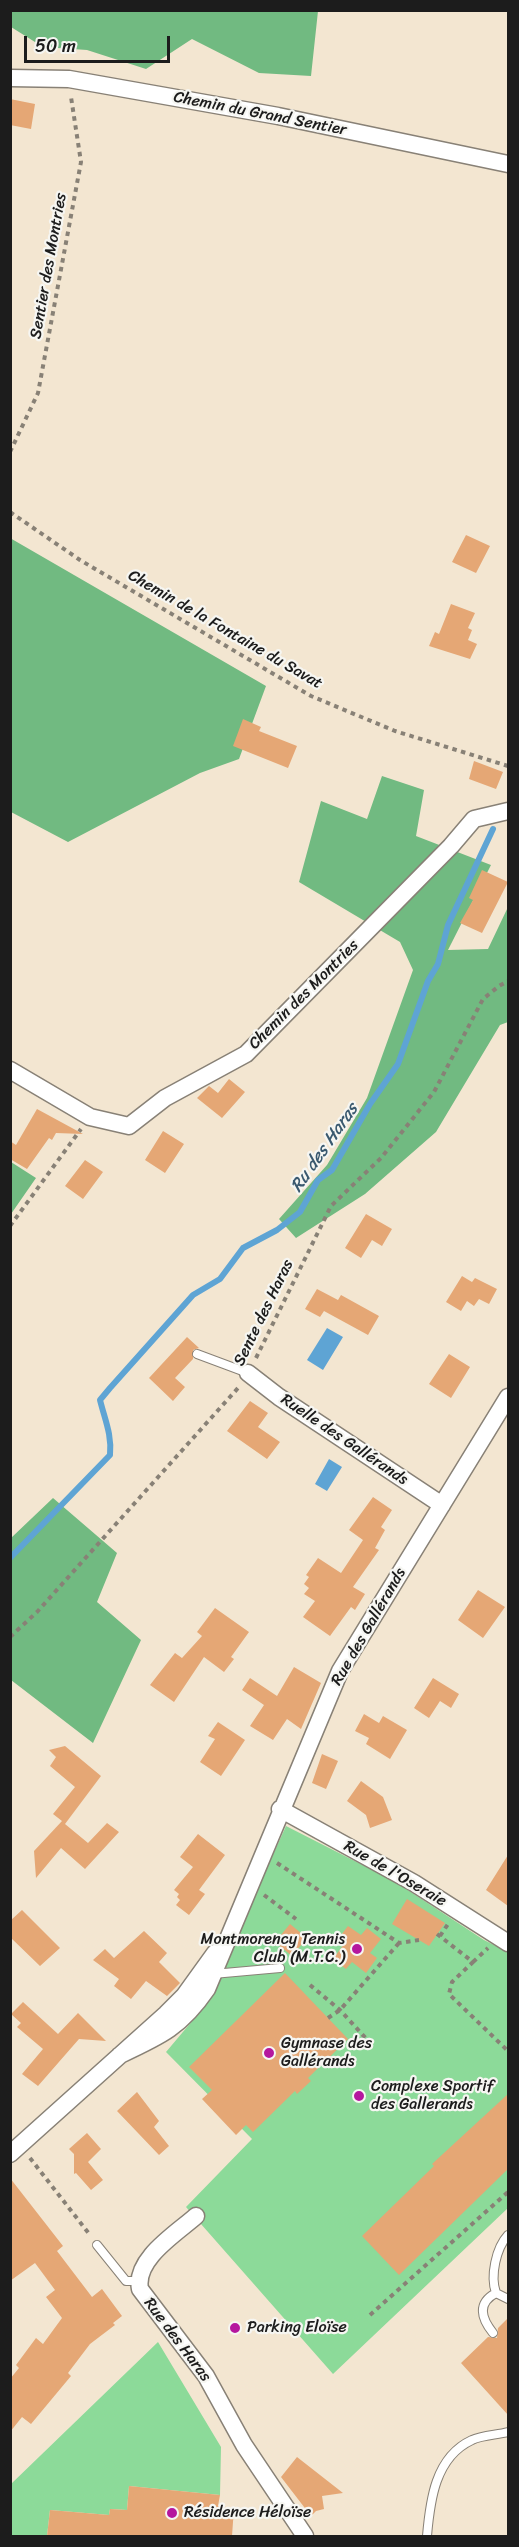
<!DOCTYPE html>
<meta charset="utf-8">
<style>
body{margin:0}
#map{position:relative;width:519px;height:2547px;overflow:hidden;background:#f3e6d1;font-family:Sriracha,sans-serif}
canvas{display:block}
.frame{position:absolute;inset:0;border:12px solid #1c1c1c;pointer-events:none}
.scale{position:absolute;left:24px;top:36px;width:146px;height:27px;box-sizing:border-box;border:3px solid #1c1c1c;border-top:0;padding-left:8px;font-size:18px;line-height:21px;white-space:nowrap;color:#1c1c1c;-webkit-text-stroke:4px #f6f6f2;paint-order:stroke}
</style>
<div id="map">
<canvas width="519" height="2547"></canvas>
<div class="frame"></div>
<div class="scale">50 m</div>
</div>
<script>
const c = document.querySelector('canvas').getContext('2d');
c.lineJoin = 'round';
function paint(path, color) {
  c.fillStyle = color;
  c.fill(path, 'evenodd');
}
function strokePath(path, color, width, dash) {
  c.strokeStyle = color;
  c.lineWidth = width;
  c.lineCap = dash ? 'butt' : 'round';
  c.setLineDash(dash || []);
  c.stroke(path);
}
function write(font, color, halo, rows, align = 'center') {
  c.font = font + ' Sriracha,sans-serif';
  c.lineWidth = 4.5;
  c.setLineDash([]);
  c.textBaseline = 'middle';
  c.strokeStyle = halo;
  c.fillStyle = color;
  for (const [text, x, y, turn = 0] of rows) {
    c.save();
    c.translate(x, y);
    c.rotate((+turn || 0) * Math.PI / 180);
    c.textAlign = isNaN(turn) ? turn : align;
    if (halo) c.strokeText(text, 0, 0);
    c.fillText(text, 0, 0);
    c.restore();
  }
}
paint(new Path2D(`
 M 286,1826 L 394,1881 L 484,1940 L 508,1952 L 508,2208 L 333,2374 L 186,2207 L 252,2139 L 166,2052 L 204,2007 Z
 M 158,2342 L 221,2447 L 220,2495 L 129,2486 L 127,2510 L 110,2509 L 109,2515 L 50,2510 L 47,2536 L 11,2536 L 11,2484 Z`), '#8cda99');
paint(new Path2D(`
 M 10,11 L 11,10 L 318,11 L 311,76 L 259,73 L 192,39 L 146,69 L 87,50 L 43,47 L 11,27 Z
 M 10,538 L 266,686 L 239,759 L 200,773 L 68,842 L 11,812 Z
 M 382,776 L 424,790 L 416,836 L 491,865 L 448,950 L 488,949 L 508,907 L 508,1022 L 500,1025 L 436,1132 L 365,1194 L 296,1238 L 279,1219 L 327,1165 L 367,1098 L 413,970 L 400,942 L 299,882 L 321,801 L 367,819 Z
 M 11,1162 L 36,1178 L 11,1214 Z
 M 53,1498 L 117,1553 L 97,1602 L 141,1640 L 93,1743 L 11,1680 L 11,1538 Z`), '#71ba81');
paint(new Path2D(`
 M 327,1328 L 343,1337 L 323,1370 L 307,1360 Z
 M 329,1459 L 342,1467 L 327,1491 L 315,1484 Z`), '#5ea4d4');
strokePath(new Path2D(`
 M 10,1558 L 110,1455 C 112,1435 105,1420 100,1400 L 110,1388 L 193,1295 L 220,1279 L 243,1248 L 277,1230 L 300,1212 L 318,1180 L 332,1170 L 370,1104 L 398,1064 L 428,981 L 438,964 L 448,925 L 493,829`), '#5ea4d4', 6);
paint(new Path2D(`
 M 10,99 L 35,104 L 31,129 L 10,125 Z
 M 466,535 L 490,546 L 476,573 L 452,562 Z
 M 451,604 L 475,613 L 468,628 L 472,630 L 468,640 L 477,644 L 470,659 L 429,646 L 435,632 L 439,634 Z
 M 243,719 L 261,727 L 259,731 L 297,746 L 288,768 L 233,746 Z
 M 474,761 L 503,772 L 496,789 L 469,779 Z
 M 482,870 L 508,882 L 482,933 L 460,923 L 473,900 L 469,898 Z
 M 229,1079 L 245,1092 L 222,1118 L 197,1098 L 209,1086 L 218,1093 Z
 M 37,1109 L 83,1134 L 56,1133 L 52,1140 L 49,1138 L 27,1169 L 10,1159 L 10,1141 L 16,1145 Z
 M 163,1131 L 184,1144 L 165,1173 L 145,1160 Z
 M 85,1160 L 103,1172 L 83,1199 L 65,1186 Z
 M 366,1214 L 392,1229 L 382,1246 L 372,1240 L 361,1258 L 345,1248 Z
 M 462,1276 L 472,1282 L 475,1278 L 497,1289 L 489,1304 L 479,1299 L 474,1306 L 467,1301 L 461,1311 L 446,1302 Z
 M 317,1289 L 338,1300 L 341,1295 L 379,1316 L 368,1335 L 324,1311 L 320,1317 L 305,1309 Z
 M 187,1337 L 199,1348 L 193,1350 L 193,1359 L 175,1378 L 185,1387 L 173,1401 L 149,1378 Z
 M 449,1354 L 470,1367 L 451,1398 L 429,1384 Z
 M 250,1401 L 268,1413 L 258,1427 L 280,1442 L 267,1459 L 227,1431 Z
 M 373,1497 L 392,1510 L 381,1527 L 385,1530 L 375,1548 L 379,1550 L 353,1587 L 365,1594 L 355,1610 L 351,1607 L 330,1636 L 303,1617 L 315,1601 L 304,1594 L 309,1588 L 304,1584 L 309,1577 L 306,1575 L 318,1558 L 341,1573 L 363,1540 L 349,1530 Z
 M 478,1590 L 505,1607 L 483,1638 L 458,1620 Z
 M 215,1608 L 249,1632 L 231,1657 L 234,1659 L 224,1672 L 204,1657 L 174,1702 L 150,1685 L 175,1653 L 182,1658 L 202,1636 L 197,1632 Z
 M 294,1667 L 321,1683 L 301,1729 L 287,1719 L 273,1740 L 250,1726 L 264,1705 L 242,1690 L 250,1678 L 277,1696 Z
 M 433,1678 L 459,1694 L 451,1708 L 440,1701 L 429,1718 L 414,1708 Z
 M 364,1714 L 379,1723 L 383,1716 L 407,1730 L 390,1759 L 366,1744 L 369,1738 L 355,1731 Z
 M 218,1722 L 245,1740 L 221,1776 L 200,1762 L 215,1739 L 208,1736 Z
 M 65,1746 L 101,1776 L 65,1824 L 88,1843 L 107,1823 L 119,1832 L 85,1869 L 61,1848 L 36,1878 L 34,1851 L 62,1821 L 53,1814 L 75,1787 L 50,1766 L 56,1757 L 49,1750 Z
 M 322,1754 L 338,1761 L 326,1789 L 312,1783 Z
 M 361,1781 L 383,1797 L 392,1820 L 370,1828 L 366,1815 L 347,1801 Z
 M 198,1834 L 225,1855 L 199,1890 L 205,1894 L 189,1915 L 176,1905 L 180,1900 L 177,1897 L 179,1894 L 174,1890 L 193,1867 L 180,1857 Z
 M 508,1855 L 508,1906 L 486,1890 Z
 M 407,1899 L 445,1923 L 429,1946 L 392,1924 Z
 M 22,1910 L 60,1948 L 40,1966 L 10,1937 L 10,1921 Z
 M 290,1924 L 307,1938 L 292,1956 L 275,1942 Z
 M 348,1926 L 361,1935 L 367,1928 L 381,1939 L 370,1953 L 377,1958 L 366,1973 L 352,1962 L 346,1969 L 333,1959 L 344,1944 L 338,1939 Z
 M 144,1931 L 167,1953 L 159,1962 L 180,1983 L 167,1996 L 146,1981 L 131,1999 L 114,1986 L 119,1979 L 93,1960 L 105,1949 L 114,1958 Z
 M 285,1973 L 348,2039 L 308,2078 L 311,2081 L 297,2094 L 295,2091 L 253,2132 L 246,2125 L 236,2135 L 202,2099 L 212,2090 L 189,2067 Z
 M 23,2002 L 58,2034 L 78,2013 L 106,2041 L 79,2039 L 38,2086 L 22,2074 L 43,2049 L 17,2027 L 21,2023 L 11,2014 Z
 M 137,2092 L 159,2121 L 154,2127 L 169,2146 L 159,2155 L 117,2111 Z
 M 508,2094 L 508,2169 L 399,2275 L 362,2236 L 434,2166 L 432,2164 Z
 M 87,2133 L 101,2149 L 88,2162 L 103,2180 L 91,2190 L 76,2173 L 74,2174 L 74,2154 L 69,2149 Z
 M 10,2178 L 63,2246 L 57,2251 L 92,2297 L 102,2289 L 122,2316 L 113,2323 L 115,2325 L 90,2344 L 68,2373 L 71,2376 L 31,2424 L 22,2417 L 10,2432 L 10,2379 L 19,2368 L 16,2365 L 36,2338 L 43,2344 L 62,2318 L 46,2297 L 55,2290 L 35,2263 L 10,2281 Z
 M 508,2318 L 508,2415 L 461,2363 L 488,2337 L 497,2338 L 498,2328 Z
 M 297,2457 L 343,2493 L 322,2496 L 324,2509 L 316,2511 L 311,2516 L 281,2477 Z
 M 129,2486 L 220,2495 L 218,2506 L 234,2508 L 232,2536 L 47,2536 L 50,2510 L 109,2515 L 110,2509 L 127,2510 Z`), '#e5a775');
const lane = new Path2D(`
 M 197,1354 L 248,1373
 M 213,1974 L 280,1968
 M 508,2235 C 496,2248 490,2276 496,2293 L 508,2299
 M 97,2245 L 126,2281 L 139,2281
 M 493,2333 C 481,2318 477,2303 496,2293
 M 427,2536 C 430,2501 435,2457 472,2440 C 482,2435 497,2435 508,2432`);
const street = new Path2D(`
 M 10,78 L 69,79 L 278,116 L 508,164
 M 10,1070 L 90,1117 L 129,1126 L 165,1098 L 246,1054 L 451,846 L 474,819 L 508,811
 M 248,1373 L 279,1397 L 442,1505
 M 280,1809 L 414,1883 L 508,1943
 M 120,2055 C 161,2036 181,2027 207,1989 L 340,1671 L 508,1397
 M 10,2154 L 166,2014 L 184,1996 L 215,1953
 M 196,2216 C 177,2233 134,2259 140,2289 L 206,2376 L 244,2445 L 305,2536`);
strokePath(lane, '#888176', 10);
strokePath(street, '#888176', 19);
strokePath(new Path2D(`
 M 10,452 L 38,393 L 81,162 L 71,97
 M 10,512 L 80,560 L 311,696 L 395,731 L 508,766
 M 10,1226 L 81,1129
 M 256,1358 L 331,1206 L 381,1158 L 434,1092 L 483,999 L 499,986 L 508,981
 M 10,1637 L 37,1612 L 238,1388
 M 277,1863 L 399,1943 L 419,1940
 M 264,1895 L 296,1919
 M 437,1934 L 473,1962 L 452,1982 L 449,1994 L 508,2051
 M 440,1936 L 448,1924
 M 473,1962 L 488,1948
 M 310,1985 L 340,2010 L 371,2044
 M 328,2018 L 340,2010 L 399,1943
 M 30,2158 L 90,2235
 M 370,2315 L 508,2192`), '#888176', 4, [4.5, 4.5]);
strokePath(lane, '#fff', 8);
strokePath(street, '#fff', 16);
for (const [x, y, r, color] of [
 [357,1949,6,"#b5179e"],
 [269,2053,6,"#b5179e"],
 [359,2096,6,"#b5179e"],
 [235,2328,6,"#b5179e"],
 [172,2513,6,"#b5179e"]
]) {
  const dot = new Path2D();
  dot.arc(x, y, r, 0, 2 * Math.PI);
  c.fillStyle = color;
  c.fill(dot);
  strokePath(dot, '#f6f6f2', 2);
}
write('16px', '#1c1c1c', '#f6f6f2', [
 ["Chemin du Grand Sentier",260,114,11],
 ["Sentier des Montries",49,266,-80],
 ["Chemin de la Fontaine du Savat",225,630,30],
 ["Chemin des Montries",304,995,-45],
 ["Sente des Haras",264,1313,-64],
 ["Ruelle des Gallérands",344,1440,34],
 ["Rue des Gallérands",369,1627,-60],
 ["Rue de l'Oseraie",395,1874,30],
 ["Rue des Haras",177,2340,53]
]);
write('16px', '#1c1c1c', '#f6f6f2', [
 ["Montmorency Tennis",345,1940,"right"],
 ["Club (M.T.C.)",345,1958,"right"],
 ["Gymnase des",281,2044],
 ["Gallérands",281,2062],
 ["Complexe Sportif",371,2087],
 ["des Gallerands",371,2105],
 ["Parking Eloïse",247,2328],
 ["Résidence Héloïse",184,2513]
], 'left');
write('italic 18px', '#3a596f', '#f6f6f2', [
 ["Ru des Haras",325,1148,-55]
]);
</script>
